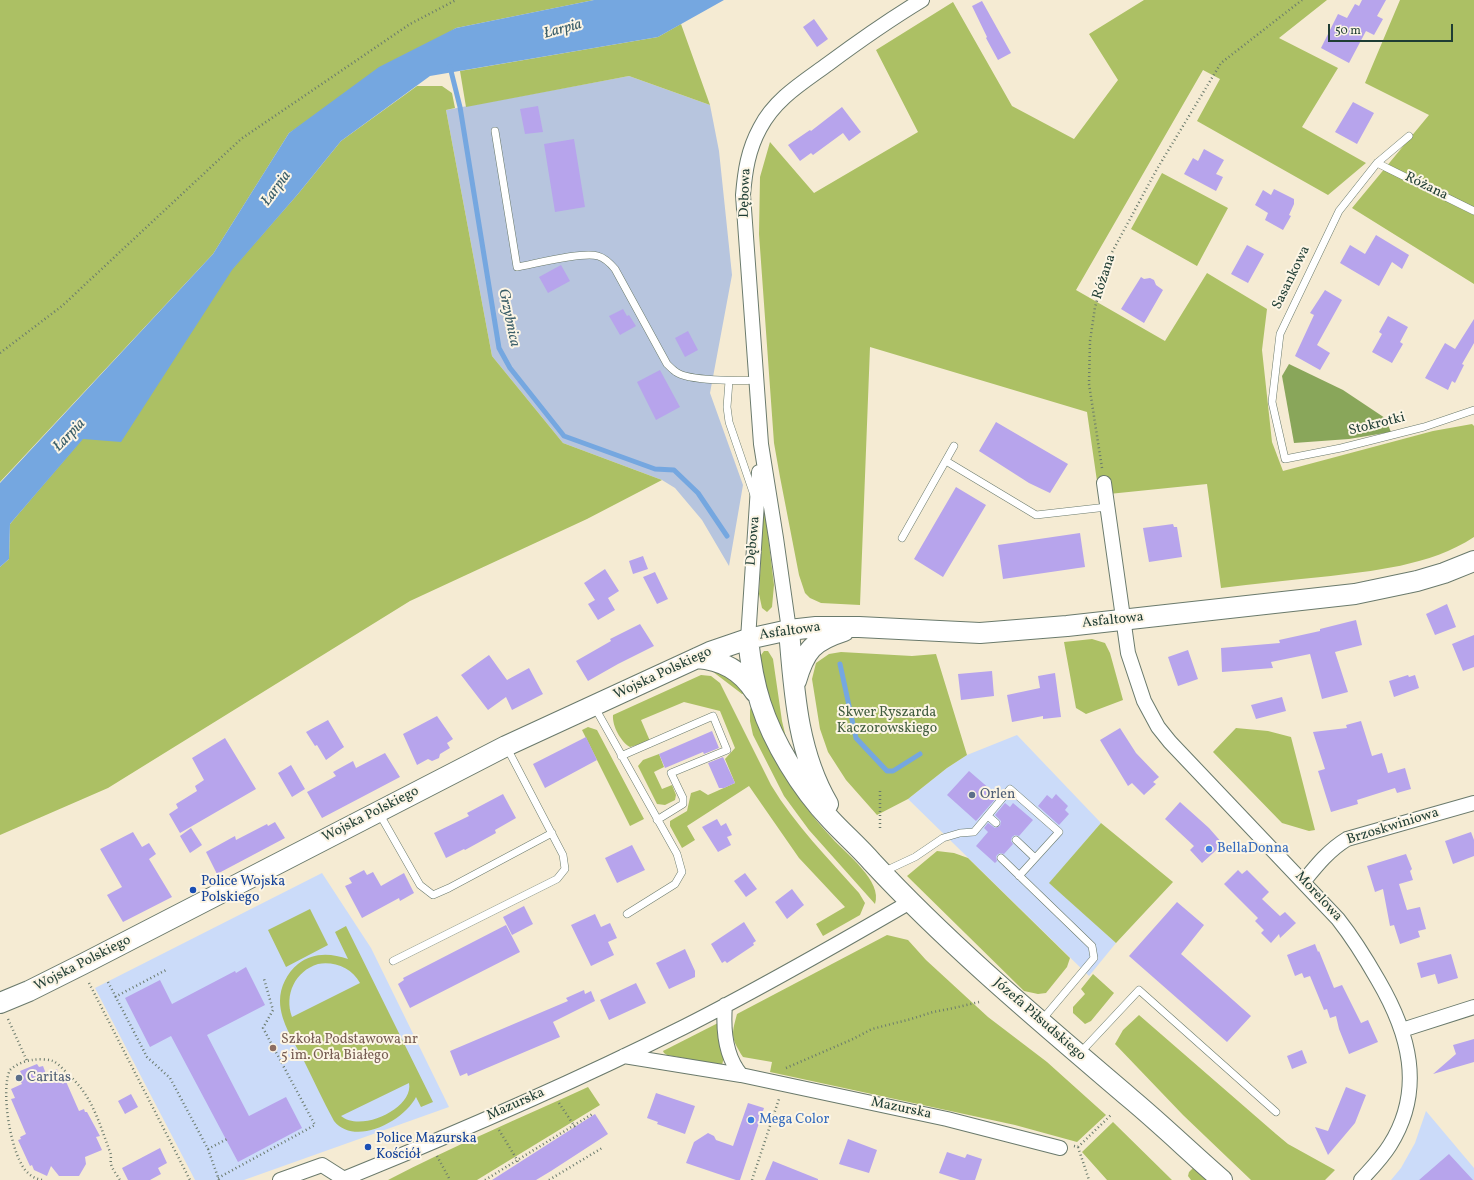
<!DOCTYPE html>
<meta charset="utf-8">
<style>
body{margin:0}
#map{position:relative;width:1474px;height:1180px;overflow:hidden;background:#f5ebd3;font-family:Vollkorn,serif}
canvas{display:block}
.scale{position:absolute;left:1328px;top:24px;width:125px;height:18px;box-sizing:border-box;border:2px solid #1f3d34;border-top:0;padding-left:5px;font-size:12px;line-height:14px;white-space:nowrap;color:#1f3d34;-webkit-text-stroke:3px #fcf5e5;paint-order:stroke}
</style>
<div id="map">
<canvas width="1474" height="1180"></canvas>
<div class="scale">50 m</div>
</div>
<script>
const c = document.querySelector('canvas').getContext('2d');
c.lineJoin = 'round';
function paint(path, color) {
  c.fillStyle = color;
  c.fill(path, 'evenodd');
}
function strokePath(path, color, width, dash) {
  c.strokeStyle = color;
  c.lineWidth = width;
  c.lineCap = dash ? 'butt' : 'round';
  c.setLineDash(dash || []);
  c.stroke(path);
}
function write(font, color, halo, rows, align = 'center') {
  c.font = font + ' Vollkorn,serif';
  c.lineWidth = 4;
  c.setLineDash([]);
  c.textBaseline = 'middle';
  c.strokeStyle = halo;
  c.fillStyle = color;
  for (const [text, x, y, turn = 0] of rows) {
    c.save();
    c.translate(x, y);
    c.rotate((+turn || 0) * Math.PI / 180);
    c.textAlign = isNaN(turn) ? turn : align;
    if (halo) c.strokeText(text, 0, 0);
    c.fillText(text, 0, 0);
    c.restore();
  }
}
paint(new Path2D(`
 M 1017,735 L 1101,823 L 1050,883 L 1116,943 L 1089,976 L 908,799 L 947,768 L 967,755 Z
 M 322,873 L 371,948 L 449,1107 L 244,1180 L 195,1180 L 95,988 Z
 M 1426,1111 L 1474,1168 L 1474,1180 L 1391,1180 L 1401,1168 L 1415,1143 Z`), '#cbdbf9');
paint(new Path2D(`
 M 629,76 L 710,105 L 719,151 L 732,275 L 710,393 L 743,485 L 729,566 L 702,520 L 675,488 L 662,480 L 563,443 L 492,356 L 446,110 Z`), '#b7c5de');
paint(new Path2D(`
 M 0,0 L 594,0 L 456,28 L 289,133 L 213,254 L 0,482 Z
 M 1144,0 L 1327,0 L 1279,38 L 1338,68 L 1302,127 L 1366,163 L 1328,195 L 1197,121 L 1220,79 L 1203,70 L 1076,290 L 1165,341 L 1207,273 L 1267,309 L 1262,350 L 1272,442 L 1283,471 L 1433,431 L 1472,424 L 1474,426 L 1474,537 C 1430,566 1373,571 1321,577 C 1288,580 1254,584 1221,588 L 1207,484 L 1099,495 L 1087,412 L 870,347 L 860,605 L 821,603 L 810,598 L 805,593 L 799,575 L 780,477 L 774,443 L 759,234 L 760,177 L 770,142 L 814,193 L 918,132 L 876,50 L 953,2 L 1012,106 L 1074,139 L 1118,80 L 1089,34 Z
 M 1400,0 L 1474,0 L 1474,284 L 1352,208 L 1429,115 L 1365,83 Z
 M 681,24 L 710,105 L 629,76 L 466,107 L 460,71 L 658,37 Z
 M 417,86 L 442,86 L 452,93 L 455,108 L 446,110 L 492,356 L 563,443 L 662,480 L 587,519 L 410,601 L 108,788 L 0,835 L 0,567 L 9,559 L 10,524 L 83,438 L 298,194 L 341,141 Z
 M 1162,173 L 1228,208 L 1197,266 L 1131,229 Z
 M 764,503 L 774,585 L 772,607 L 767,612 L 762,608 L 759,594 Z
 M 1092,639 L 1105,643 L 1110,653 L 1123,700 L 1086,714 L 1076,708 L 1064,642 Z
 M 764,651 L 768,651 L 773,659 L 782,721 L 788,746 L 777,734 L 759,668 L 761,655 Z
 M 841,652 L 912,656 L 936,654 L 967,755 L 947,768 L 908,799 L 877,815 L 846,780 L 828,752 L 820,729 L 812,679 L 816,663 L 829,654 Z
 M 708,668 L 722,669 L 747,693 L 742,694 Z
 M 701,675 L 711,676 L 720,683 L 771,785 C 795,825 828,858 859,893 L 865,903 L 860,915 L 823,936 L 816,924 L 845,907 L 799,858 L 749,786 L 687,826 L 695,840 L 682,848 L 670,826 L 670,821 L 687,811 L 691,793 L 700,790 L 708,795 L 735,783 L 725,759 L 735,748 L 720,711 L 684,702 L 641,720 L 650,741 L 630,747 C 621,742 612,726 613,715 Z
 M 752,704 C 768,734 782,765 798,795 C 807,810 820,825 832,838 C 846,854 883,881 875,904 L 809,830 L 784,796 L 753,735 L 750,721 L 750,710 Z
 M 588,727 L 597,730 L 644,819 L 630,826 L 582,730 Z
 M 1236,728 L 1268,731 L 1291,737 L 1315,830 L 1309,831 L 1282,823 L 1213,752 Z
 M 659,754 L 664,767 L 654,772 L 662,789 L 672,785 L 676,795 L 675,800 L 665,805 L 657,804 L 638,766 L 643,760 Z
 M 1101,823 L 1173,882 L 1116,943 L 1049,883 Z
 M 937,851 L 954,853 L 968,858 L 1070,958 L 1067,967 L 1046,993 L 1038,994 L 1024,991 L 907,876 Z
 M 310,909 L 328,945 L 286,967 L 268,930 Z
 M 346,926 L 433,1102 L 421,1107 L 416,1097 C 404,1121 355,1147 334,1121 C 323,1101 314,1081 304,1061 C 295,1043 280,1022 280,1001 C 280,987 287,973 298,964 C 313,952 331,953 348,959 L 335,932 ZM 318,964 C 334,961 352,968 360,983 L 292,1017 C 284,995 295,971 318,964 ZM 409,1083 C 414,1108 361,1133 341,1116 Z
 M 887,935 L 908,940 L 926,960 L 988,1017 L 1047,1062 L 1106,1115 L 1077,1142 L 1015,1125 L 770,1072 L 772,1062 L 743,1057 C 731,1038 731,1036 737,1014 Z
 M 1093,974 L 1114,993 L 1091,1021 L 1085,1024 L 1073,1013 L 1073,1007 L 1085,994 L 1081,989 Z
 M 1139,1015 L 1276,1134 L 1288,1144 L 1335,1170 L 1325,1180 L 1251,1180 L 1183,1115 L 1115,1044 L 1123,1030 Z
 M 718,1023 L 719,1039 L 724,1057 L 722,1065 L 667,1055 L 664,1053 L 663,1051 Z
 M 588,1087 L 600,1105 L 477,1180 L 388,1180 C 453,1146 521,1118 588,1087 Z
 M 1113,1122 L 1172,1180 L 1107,1180 L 1082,1152 Z
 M 1194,1167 L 1208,1180 L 1191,1180 L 1188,1176 L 1189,1172 Z`), '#acc064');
paint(new Path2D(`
 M 1289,364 L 1343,390 L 1385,418 L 1391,432 L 1349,439 L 1294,443 L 1282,376 Z`), '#89a65a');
paint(new Path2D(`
 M 594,0 L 724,0 L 658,37 L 430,76 L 341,141 L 298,194 L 232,270 L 121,442 L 83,439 L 10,524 L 9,559 L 0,567 L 0,483 L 213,254 L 289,133 L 379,67 L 456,28 Z`), '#75a7e0');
strokePath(new Path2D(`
 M 450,67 L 460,107 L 499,348 L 510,368 L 564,436 L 655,469 L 674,470 L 698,493 L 727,536
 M 840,664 L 856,738 L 887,771 L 893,771 L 920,754`), '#75a7e0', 5);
paint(new Path2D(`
 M 1362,0 L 1386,0 L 1377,16 L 1383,19 L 1374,35 L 1366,31 L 1349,63 L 1321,48 L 1338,14 L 1347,18 L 1355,4 L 1359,6 Z
 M 982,1 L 1011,53 L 998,60 L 986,38 L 987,37 L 972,6 Z
 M 814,19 L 828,39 L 817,47 L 803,27 Z
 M 1353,102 L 1374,113 L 1357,144 L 1335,132 Z
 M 538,106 L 543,132 L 525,134 L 520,109 Z
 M 842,107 L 861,132 L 849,141 L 843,133 L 813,155 L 811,153 L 800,161 L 788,145 L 810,130 L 811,131 Z
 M 574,139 L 585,207 L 555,212 L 544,144 Z
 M 1204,149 L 1224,160 L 1216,174 L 1223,177 L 1216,191 L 1184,174 L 1193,158 L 1198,161 Z
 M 1274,189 L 1294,199 L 1294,204 L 1289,215 L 1291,216 L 1283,230 L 1265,220 L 1268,213 L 1255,205 L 1263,190 L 1271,195 Z
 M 1376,235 L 1409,255 L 1402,269 L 1392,262 L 1379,286 L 1340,263 L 1350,245 L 1365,254 Z
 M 1247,245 L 1264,254 L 1248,283 L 1231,274 Z
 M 561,265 L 570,281 L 548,293 L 539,277 Z
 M 1141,277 L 1144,279 L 1150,278 L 1154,280 L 1156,285 L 1163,290 L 1144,323 L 1121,309 Z
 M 1325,290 L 1342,300 L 1317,345 L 1330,353 L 1320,370 L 1295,356 L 1314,315 L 1310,313 Z
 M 623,309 L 627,316 L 629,315 L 636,326 L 620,335 L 609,316 Z
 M 1388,316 L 1408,327 L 1400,342 L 1403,344 L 1392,363 L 1372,352 L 1382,334 L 1379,332 Z
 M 1474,319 L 1474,343 L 1462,364 L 1464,365 L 1455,383 L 1452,381 L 1448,390 L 1425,378 L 1445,343 L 1455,349 Z
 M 688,331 L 698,350 L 685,357 L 675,338 Z
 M 660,370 L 680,407 L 656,420 L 637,382 Z
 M 996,422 L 1068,464 L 1050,493 L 1029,483 L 979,451 Z
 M 956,487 L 986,505 L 943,577 L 914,559 Z
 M 1173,524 L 1174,527 L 1177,527 L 1182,557 L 1149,562 L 1143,528 Z
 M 1080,533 L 1085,567 L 1003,579 L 998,545 Z
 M 643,556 L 648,569 L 633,574 L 629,561 Z
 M 605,569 L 619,591 L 608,598 L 615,610 L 598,620 L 588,604 L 595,600 L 584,583 Z
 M 655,572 L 668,599 L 657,604 L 643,577 Z
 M 1447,604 L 1456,627 L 1435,635 L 1426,614 Z
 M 1356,620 L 1362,645 L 1335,652 L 1348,692 L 1322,699 L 1310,654 L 1271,662 L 1273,668 L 1222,672 L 1221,648 L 1280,643 L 1279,640 L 1320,631 L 1320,629 Z
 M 640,624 L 654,646 L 618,664 L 588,681 L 576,661 L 611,641 L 610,639 Z
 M 1474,635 L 1474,667 L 1463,671 L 1452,644 Z
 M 1188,650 L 1198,679 L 1178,686 L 1168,657 Z
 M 489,655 L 507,680 L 529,668 L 543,694 L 512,710 L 506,697 L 488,710 L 461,675 Z
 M 992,671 L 994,696 L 961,700 L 958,674 Z
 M 1055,673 L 1061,717 L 1043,719 L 1043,716 L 1012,722 L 1007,695 L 1040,688 L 1038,676 Z
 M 1408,675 L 1409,677 L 1415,675 L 1419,688 L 1394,697 L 1389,681 Z
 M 1282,697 L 1286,711 L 1256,719 L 1251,705 Z
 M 437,716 L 453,739 L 447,743 L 450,748 L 440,754 L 439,758 L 432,761 L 428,759 L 417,765 L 403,734 Z
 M 328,720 L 344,747 L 326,760 L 317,745 L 315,746 L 306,732 Z
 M 1361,721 L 1372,756 L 1382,753 L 1388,773 L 1405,768 L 1411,789 L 1397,793 L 1395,788 L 1357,800 L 1358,804 L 1331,812 L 1318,771 L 1325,769 L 1313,732 L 1347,728 L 1346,725 Z
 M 1120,728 L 1136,753 L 1159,777 L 1153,782 L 1156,784 L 1144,795 L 1132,783 L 1128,786 L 1100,740 Z
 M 712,731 L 719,748 L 704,754 L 703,752 L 665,768 L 659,754 Z
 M 586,737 L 597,760 L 545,788 L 533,764 Z
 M 225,738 L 256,789 L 180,833 L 169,814 L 178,808 L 176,804 L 197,791 L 195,786 L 204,780 L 192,758 Z
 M 385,753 L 400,777 L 322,818 L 307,792 L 336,776 L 333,772 L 353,761 L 356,768 Z
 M 723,757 L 735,783 L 724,788 L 719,788 L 708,763 Z
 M 291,765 L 305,789 L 292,797 L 278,773 Z
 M 969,771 L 998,796 L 976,821 L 947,795 Z
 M 503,794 L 516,818 L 495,830 L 496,833 L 465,850 L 464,849 L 446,858 L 434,833 L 469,816 L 467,813 Z
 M 1056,794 L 1068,806 L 1065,810 L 1069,814 L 1059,825 L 1038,806 L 1047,795 L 1052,799 Z
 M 1180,802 L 1209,828 L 1223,844 L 1202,863 L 1190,850 L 1194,846 L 1165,819 Z
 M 1005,803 L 1010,807 L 1013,803 L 1033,820 L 1019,836 L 1015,835 L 1012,837 L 1011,841 L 1013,844 L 1004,854 L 1000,853 L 997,855 L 996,857 L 997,861 L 995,863 L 976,846 L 988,832 L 984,828 L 988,823 L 995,828 L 1000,826 L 1001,821 L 995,815 Z
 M 717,819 L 721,826 L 726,823 L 732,835 L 727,837 L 731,845 L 718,852 L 702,827 Z
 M 275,822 L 285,838 L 217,874 L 206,852 L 235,836 L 236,840 L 267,824 L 268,826 Z
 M 191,828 L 202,845 L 190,853 L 180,836 Z
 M 133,832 L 142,847 L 149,843 L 156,854 L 149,859 L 172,897 L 123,922 L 107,895 L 122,887 L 100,849 Z
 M 1471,832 L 1474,840 L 1474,856 L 1453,864 L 1445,841 Z
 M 632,845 L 645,870 L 617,883 L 605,858 Z
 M 1406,854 L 1412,869 L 1410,871 L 1413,880 L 1399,884 L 1407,910 L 1420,907 L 1426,929 L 1418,931 L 1420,937 L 1400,944 L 1394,925 L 1390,926 L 1383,889 L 1375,892 L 1367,866 Z
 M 364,870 L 367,875 L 373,872 L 381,886 L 404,873 L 414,893 L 400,901 L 399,898 L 362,918 L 345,886 L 352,883 L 349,878 Z
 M 1238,870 L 1242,874 L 1247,870 L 1269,892 L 1262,899 L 1280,916 L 1285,912 L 1296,923 L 1280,938 L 1279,934 L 1271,943 L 1261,933 L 1264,930 L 1255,921 L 1258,918 L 1224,884 Z
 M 745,873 L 757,889 L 746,897 L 734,881 Z
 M 792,889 L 804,905 L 787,919 L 775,902 Z
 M 1177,902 L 1204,925 L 1181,954 L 1251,1016 L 1227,1042 L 1129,956 Z
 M 524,906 L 533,924 L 512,935 L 503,917 Z
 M 595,914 L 601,927 L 610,923 L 617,938 L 608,942 L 614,955 L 591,966 L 571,925 Z
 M 744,922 L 756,941 L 753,943 L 754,945 L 727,963 L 725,961 L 722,963 L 711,944 Z
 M 506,925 L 520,952 L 410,1008 L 398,984 L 404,980 L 403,978 Z
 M 1315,944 L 1318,952 L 1319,951 L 1334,988 L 1342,985 L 1361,1023 L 1368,1020 L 1378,1042 L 1349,1054 L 1339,1029 L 1336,1016 L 1330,1018 L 1327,1009 L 1324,1010 L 1310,976 L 1304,978 L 1302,973 L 1295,976 L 1287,955 Z
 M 685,949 L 695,971 L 695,977 L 669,989 L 656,963 Z
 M 1451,954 L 1458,978 L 1438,984 L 1435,974 L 1421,978 L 1417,963 Z
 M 246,967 L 265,1005 L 207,1035 L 249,1116 L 286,1097 L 302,1128 L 238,1162 L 171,1036 L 150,1047 L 125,998 L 160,980 L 172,1004 L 235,971 L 236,973 Z
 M 636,983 L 646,1003 L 609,1020 L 600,1000 Z
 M 584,990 L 585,994 L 591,991 L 595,1001 L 553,1022 L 560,1037 L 468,1076 L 467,1073 L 460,1076 L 450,1051 L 568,1001 L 566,998 Z
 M 1474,1039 L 1474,1062 L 1433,1074 L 1456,1054 L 1453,1045 Z
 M 1302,1050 L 1307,1063 L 1292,1069 L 1287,1056 Z
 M 37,1064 L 39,1067 L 43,1066 L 46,1074 L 57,1069 L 60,1078 L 64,1077 L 79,1111 L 84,1109 L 85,1112 L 87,1112 L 100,1136 L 96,1137 L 102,1150 L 85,1157 L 86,1164 L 79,1176 L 59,1176 L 51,1166 L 47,1176 L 34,1170 L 32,1165 L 30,1166 L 18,1140 L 21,1139 L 20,1137 L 26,1134 L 11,1099 L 15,1098 L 11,1089 L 22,1084 L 18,1076 L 22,1075 L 20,1071 Z
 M 1346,1087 L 1366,1095 L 1355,1123 L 1328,1155 L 1315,1127 L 1328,1131 Z
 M 656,1093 L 695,1106 L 685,1134 L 657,1124 L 658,1122 L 647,1118 Z
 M 131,1094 L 138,1107 L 125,1114 L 118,1101 Z
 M 748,1103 L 764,1108 L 740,1180 L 736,1180 L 686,1163 L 694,1142 L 708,1133 L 714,1136 L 716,1140 L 733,1146 Z
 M 595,1114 L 608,1134 L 551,1171 L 536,1180 L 492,1180 Z
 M 848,1139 L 877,1150 L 869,1173 L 839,1164 Z
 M 160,1148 L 167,1163 L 158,1168 L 161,1174 L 150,1180 L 128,1180 L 122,1168 Z
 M 947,1152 L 965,1158 L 967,1154 L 982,1159 L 975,1180 L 960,1180 L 939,1173 Z
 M 1449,1154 L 1473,1180 L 1419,1180 Z
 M 773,1161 L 818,1179 L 818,1180 L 765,1180 Z`), '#b7a4ec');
const lane = new Path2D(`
 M 495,131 L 517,267 C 534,264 583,251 598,256 C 605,258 610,263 615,269 L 667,364 C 670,367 673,370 676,372 C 688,381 739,381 756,380
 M 1409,136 L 1377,163 L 1339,211 L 1280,334 L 1272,402 L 1285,459 L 1341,448 L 1424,427 L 1474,410
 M 1377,163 L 1474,211
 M 729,381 L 727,407 L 729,422 L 754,495
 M 946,461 L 1036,515 L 1107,507
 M 902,538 L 954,446
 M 594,706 L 677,854 L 682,872 L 675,884 L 627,914
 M 621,756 L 713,716 L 727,750 L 671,773 L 683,798 L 683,804 L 657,820
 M 379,813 L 420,885 L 433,895 L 449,888 L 552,833
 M 988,816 L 996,823
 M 1016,840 L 1035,858
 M 1001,858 L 1092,946 L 1094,958 L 1041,1021
 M 885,871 L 915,857 L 943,838 L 960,833 L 974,832 L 1010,789 L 1059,832 L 1019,876
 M 393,961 L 557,879 L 565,869 L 563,855 L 506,746
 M 1080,1053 L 1139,990 L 1276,1112`);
const street = new Path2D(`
 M 1104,483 L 1128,653 L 1144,701 L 1158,727 L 1170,742 L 1338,919 C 1353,938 1366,959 1378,980 C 1409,1033 1425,1089 1390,1145 C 1382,1158 1371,1169 1361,1180
 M 789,630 L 776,538 L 761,444 L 743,195 C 745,171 748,150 760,128 C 775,99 802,83 828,64 C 859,41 889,20 922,0
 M 748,639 L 759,472
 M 1304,881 C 1317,865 1329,850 1347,839 L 1474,803
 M 725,1005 C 723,1029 725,1056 741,1075
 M 1402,1030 L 1474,1007
 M 624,1056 L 741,1075 L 783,1084 L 947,1119 L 1060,1148
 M 280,1180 L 322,1165 L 344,1179
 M 341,1180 C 457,1133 572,1083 684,1027 C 761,988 836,945 910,902`);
const secondary = new Path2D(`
 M 789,630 C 794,690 797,751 828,804
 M 748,639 C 753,687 763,721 789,764 C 801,784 815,803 831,820 C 844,834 859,847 872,862 C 952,948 1041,1022 1131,1099 C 1162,1125 1191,1153 1222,1180
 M 697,658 C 722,660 741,670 755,692
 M 796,681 C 805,650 813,641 844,631
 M 0,1003 L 29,991 L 83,964 L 506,746 L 710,652 L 748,639 L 789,630 L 816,627 L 859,627 L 980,633 L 1067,626 L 1355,594 L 1417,581 L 1444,573 L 1474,561`);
strokePath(lane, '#6a7a6c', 8);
strokePath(street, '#6a7a6c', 16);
strokePath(secondary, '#6a7a6c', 22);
strokePath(new Path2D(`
 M 0,353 L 62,306 L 241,139 L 410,24 L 456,0
 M 1102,468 L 1089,384 L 1090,341 L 1095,307 L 1110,256 L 1157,169 L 1221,63 L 1302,0
 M 880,828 L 880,788
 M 108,982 L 147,1057 L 170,1078 L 208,1149 L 229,1138
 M 89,983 L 190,1180
 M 115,997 L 166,970
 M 8,1019 L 27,1061
 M 786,1068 L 853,1039 L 872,1029 L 911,1019 L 933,1012 L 954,1008 L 979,1002
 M 559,1103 L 575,1127
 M 499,1130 L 519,1163
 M 1074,1146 L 1078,1147 L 1112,1114
 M 1078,1147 L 1089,1180
 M 208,1149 L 219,1180
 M 437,1156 L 450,1180
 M 218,1178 L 315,1125 L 263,1028 L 273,1010 L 264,979
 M 42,1180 C 37,1179 32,1177 28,1173 C 11,1158 0,1090 10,1070 C 15,1065 24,1061 32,1060 C 38,1059 47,1059 53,1061 C 59,1064 66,1072 71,1077 C 75,1081 80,1086 83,1091 C 96,1109 102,1131 110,1152 C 112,1156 110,1160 111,1164 C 112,1169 117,1175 120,1180
 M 485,1180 L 594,1113
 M 549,1180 L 602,1148
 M 752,1180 L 779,1099`), '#6a7a6c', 2.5, [1, 3]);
strokePath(lane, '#fff', 7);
strokePath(street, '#fff', 14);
strokePath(secondary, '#fff', 20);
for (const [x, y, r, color] of [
 [972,795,4,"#5c6f8a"],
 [1209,849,4,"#3f7fe0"],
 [193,890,4,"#1a4fb4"],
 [273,1048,4,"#8d6e63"],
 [19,1078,4,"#5c6f8a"],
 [751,1120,4,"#3f7fe0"],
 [368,1147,4,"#1a4fb4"]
]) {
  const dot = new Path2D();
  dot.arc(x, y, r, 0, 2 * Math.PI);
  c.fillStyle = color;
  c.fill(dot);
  strokePath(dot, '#fcf5e5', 1.5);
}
write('14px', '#1f3d34', '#fcf5e5', [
 ["Różana",1426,187,26],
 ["Dębowa",746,193,-88],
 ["Różana",1105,277,-72],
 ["Sasankowa",1292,278,-64],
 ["Stokrotki",1377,425,-14],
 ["Dębowa",754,541,-85],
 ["Asfaltowa",1113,621,-6],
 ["Asfaltowa",790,632,-8],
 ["Wojska Polskiego",663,674,-25],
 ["Wojska Polskiego",371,815,-27],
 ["Brzoskwiniowa",1393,827,-17],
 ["Morelowa",1318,897,47],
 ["Wojska Polskiego",83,964,-27],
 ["Józefa Piłsudskiego",1039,1020,41],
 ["Mazurska",516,1105,-24],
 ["Mazurska",901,1109,12]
]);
write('14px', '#425e40', '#fcf5e5', [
 ["Skwer Ryszarda",887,713],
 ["Kaczorowskiego",887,729]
]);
write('14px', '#4e5e75', '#fcf5e5', [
 ["Orlen",980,795],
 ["Caritas",27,1078]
], 'left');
write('14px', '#366cbe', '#fcf5e5', [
 ["BellaDonna",1217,849],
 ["Mega Color",759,1120]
], 'left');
write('14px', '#164399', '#fcf5e5', [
 ["Police Wojska",201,882],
 ["Polskiego",201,898],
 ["Police Mazurska",376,1139],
 ["Kościół",376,1155]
], 'left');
write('14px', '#785e54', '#fcf5e5', [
 ["Szkoła Podstawowa nr",281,1040],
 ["5 im. Orła Białego",281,1056]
], 'left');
write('italic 15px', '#395d68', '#fcf5e5', [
 ["Łarpia",563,30,-15],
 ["Łarpia",277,189,-54],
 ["Grzybnica",508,318,78],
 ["Łarpia",70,436,-46]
]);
</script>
